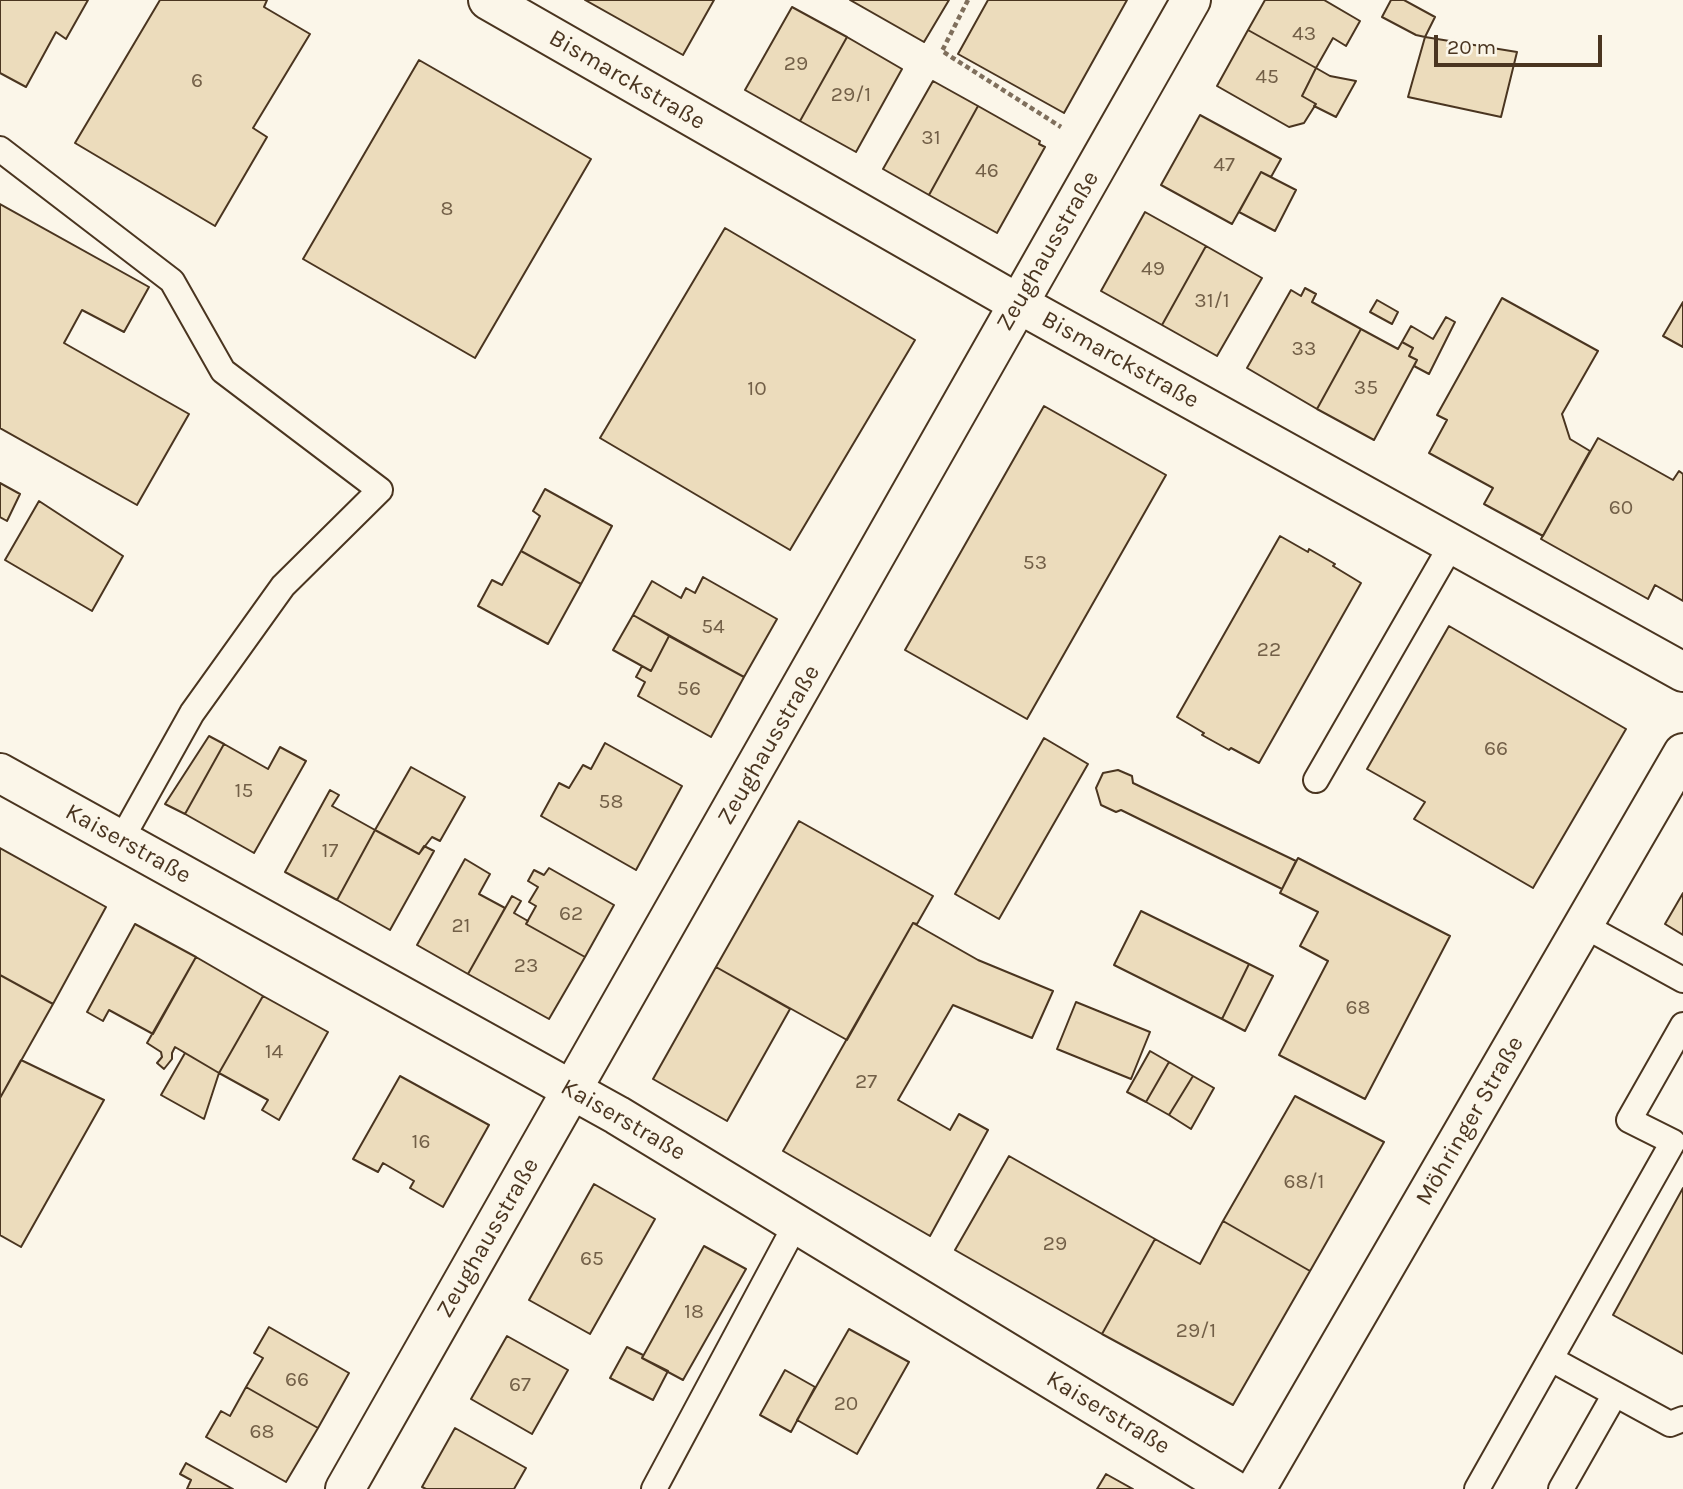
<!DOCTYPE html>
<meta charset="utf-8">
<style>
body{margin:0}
#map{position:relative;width:1683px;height:1489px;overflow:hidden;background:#fbf6e9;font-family:Karla,sans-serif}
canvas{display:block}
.scale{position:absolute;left:1434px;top:35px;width:168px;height:32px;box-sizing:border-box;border:4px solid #4a3520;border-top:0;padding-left:9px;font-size:21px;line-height:24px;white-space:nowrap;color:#4a3520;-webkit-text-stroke:5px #fbf6e9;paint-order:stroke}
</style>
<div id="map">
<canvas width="1683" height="1489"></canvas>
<div class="scale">20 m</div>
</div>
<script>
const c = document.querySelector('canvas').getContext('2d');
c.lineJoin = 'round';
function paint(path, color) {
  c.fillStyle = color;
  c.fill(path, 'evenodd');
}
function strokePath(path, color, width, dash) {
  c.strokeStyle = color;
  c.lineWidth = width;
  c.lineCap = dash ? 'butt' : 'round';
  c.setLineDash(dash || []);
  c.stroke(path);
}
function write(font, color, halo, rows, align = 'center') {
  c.font = font + ' Karla,sans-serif';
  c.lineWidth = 5;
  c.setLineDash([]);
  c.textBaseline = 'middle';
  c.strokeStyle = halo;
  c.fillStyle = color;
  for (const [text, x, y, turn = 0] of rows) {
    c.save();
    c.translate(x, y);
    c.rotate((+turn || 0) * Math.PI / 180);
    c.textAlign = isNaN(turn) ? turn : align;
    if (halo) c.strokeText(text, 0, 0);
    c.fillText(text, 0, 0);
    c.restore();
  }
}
const building = new Path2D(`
 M 0,0 L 88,0 L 66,39 L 56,32 L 26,87 L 0,73 Z
 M 160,0 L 267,0 L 264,7 L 310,34 L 253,128 L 267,137 L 215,226 L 75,143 Z
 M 585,0 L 714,0 L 683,55 Z
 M 850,0 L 949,0 L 924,42 Z
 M 988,0 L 1127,0 L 1064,113 L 958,54 Z
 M 1265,0 L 1324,0 L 1360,21 L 1346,46 L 1333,38 L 1316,68 L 1248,30 Z
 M 1391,0 L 1404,0 L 1435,17 L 1425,37 L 1416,35 L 1382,17 Z
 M 792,7 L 847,37 L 800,121 L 745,90 Z
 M 1248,30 L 1316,68 L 1302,96 L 1316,104 L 1304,123 L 1289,127 L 1217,86 Z
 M 847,37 L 902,69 L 856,152 L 800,121 Z
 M 1425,37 L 1517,52 L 1501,117 L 1408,97 Z
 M 419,60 L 591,159 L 475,358 L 303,259 Z
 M 1316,68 L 1330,76 L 1356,81 L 1336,117 L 1314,106 L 1316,104 L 1302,96 Z
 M 933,81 L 978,106 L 929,195 L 883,169 Z
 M 978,106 L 1040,141 L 1039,144 L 1045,147 L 997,233 L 929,195 Z
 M 1200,115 L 1281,159 L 1271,177 L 1261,172 L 1232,224 L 1161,185 Z
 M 1261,172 L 1296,190 L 1275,231 L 1239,212 Z
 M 0,204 L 149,287 L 124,332 L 82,310 L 64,343 L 189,414 L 137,505 L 0,428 Z
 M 1145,212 L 1206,246 L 1162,325 L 1101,291 Z
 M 725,228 L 915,340 L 790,550 L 600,438 Z
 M 1206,246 L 1262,278 L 1217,356 L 1162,325 Z
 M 1305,288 L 1316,294 L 1312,302 L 1361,329 L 1317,409 L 1247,368 L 1291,290 L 1301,296 Z
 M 1502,298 L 1598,351 L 1562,414 L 1570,439 L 1590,451 L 1543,536 L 1484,504 L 1493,488 L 1429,453 L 1447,420 L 1437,415 Z
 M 1377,300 L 1398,312 L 1392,324 L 1370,312 Z
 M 1683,302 L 1683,347 L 1663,336 Z
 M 1446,317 L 1455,322 L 1429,374 L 1414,366 L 1417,360 L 1409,356 L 1413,348 L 1402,342 L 1411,326 L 1433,339 Z
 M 1361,329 L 1398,349 L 1402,342 L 1413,348 L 1409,356 L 1417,360 L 1374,440 L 1317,409 Z
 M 1044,406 L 1166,475 L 1027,719 L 905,650 Z
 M 1598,438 L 1673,480 L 1679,471 L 1683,474 L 1683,601 L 1655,585 L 1648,599 L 1541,539 Z
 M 0,483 L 20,494 L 7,521 L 0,517 Z
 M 545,489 L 612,526 L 581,584 L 521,551 L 540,516 L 533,511 Z
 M 39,501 L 123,556 L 92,611 L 5,560 Z
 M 1280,536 L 1308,552 L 1309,549 L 1335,564 L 1333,566 L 1361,583 L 1259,763 L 1231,748 L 1229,750 L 1202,735 L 1204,733 L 1177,717 Z
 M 521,551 L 581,584 L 548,644 L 478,606 L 492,580 L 502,585 Z
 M 703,577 L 777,619 L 744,677 L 633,615 L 652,581 L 681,598 L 686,588 L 695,593 Z
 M 633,615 L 669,636 L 651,671 L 613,650 Z
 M 1449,626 L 1626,729 L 1533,888 L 1414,819 L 1425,802 L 1367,769 Z
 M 669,636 L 744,677 L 711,737 L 638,696 L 645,682 L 636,677 L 642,666 L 651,671 Z
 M 209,736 L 224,744 L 185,814 L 165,804 Z
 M 1044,738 L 1088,764 L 999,919 L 955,894 Z
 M 605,743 L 682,786 L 636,870 L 541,816 L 559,783 L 569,788 L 583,765 L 591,769 Z
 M 224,744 L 268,769 L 280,747 L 306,761 L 254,853 L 185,814 Z
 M 411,767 L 465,797 L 440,841 L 432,837 L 419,854 L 375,830 Z
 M 1118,770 L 1132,776 L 1133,783 L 1296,861 L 1282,889 L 1121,810 L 1116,812 L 1101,805 L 1096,788 L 1103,773 Z
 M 330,790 L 339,795 L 332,806 L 375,830 L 337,900 L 285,872 Z
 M 799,821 L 933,896 L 917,924 L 913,923 L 847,1040 L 716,967 Z
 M 375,830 L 419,854 L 424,846 L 434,851 L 390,930 L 337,900 Z
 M 0,848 L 106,907 L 53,1004 L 0,975 Z
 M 1298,858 L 1450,936 L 1365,1099 L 1279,1055 L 1328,961 L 1300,946 L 1318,912 L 1280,893 Z
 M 465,859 L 490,874 L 479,894 L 505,908 L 468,974 L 417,945 Z
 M 549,868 L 614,905 L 585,957 L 526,924 L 536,906 L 529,902 L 538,887 L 528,881 L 534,870 L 544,875 Z
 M 1683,893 L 1683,935 L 1665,924 Z
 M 512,896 L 521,901 L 514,913 L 528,921 L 526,924 L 585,957 L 549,1019 L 468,974 Z
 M 1141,911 L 1249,964 L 1222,1019 L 1114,965 Z
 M 913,923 L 978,960 L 1053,991 L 1032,1038 L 953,1005 L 898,1100 L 950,1130 L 959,1114 L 988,1130 L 930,1236 L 783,1151 Z
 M 135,924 L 196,957 L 153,1034 L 109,1010 L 103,1021 L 87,1012 Z
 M 196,957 L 263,996 L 219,1073 L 175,1047 L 172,1053 L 172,1059 L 164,1069 L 157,1063 L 162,1057 L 161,1052 L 147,1043 Z
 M 1249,964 L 1273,976 L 1245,1031 L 1222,1019 Z
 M 716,967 L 790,1009 L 727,1121 L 653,1079 Z
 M 0,975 L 53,1004 L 0,1098 Z
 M 263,996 L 328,1032 L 279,1120 L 262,1110 L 268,1100 L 219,1073 Z
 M 1076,1002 L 1150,1032 L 1131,1079 L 1057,1049 Z
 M 1150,1051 L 1169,1062 L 1146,1102 L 1127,1092 Z
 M 185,1053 L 219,1073 L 204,1119 L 161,1095 Z
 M 21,1060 L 104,1100 L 21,1247 L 0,1235 L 0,1098 Z
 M 1169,1062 L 1193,1076 L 1169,1115 L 1146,1102 Z
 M 400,1076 L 489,1125 L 443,1207 L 410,1188 L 414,1181 L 383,1163 L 378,1172 L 353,1159 Z
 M 1193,1076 L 1214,1088 L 1191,1129 L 1169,1115 Z
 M 1295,1096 L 1384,1142 L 1310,1271 L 1223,1221 Z
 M 1009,1156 L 1155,1239 L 1102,1334 L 955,1250 Z
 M 594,1184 L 655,1219 L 590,1334 L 529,1300 Z
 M 1683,1188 L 1683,1354 L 1613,1315 Z
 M 1223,1221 L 1310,1271 L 1233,1405 L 1102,1334 L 1155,1239 L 1200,1264 Z
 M 704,1246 L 746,1269 L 683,1380 L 642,1358 Z
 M 269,1327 L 349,1373 L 318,1428 L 246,1387 L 263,1358 L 254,1353 Z
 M 849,1329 L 909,1362 L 857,1454 L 797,1420 Z
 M 507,1336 L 568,1370 L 532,1434 L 471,1399 Z
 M 627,1347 L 643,1355 L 642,1358 L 668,1371 L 653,1400 L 610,1378 Z
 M 785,1370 L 815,1387 L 791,1432 L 760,1415 Z
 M 246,1387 L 318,1428 L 286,1482 L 206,1437 L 221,1411 L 230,1416 Z
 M 455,1428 L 526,1468 L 514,1489 L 426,1489 L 422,1487 Z
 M 186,1463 L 233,1489 L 187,1489 L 191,1480 L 180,1474 Z
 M 1106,1474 L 1133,1489 L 1097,1489 Z`);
paint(building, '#ecdcbc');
strokePath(building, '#4a3520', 2);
const lane = new Path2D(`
 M 0,149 L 172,281 L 223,371 L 380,490 L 283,586 L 192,713 L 121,840
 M 1316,780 L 1452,544
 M 1583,925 L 1683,980
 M 1551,1359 L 1670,1424 L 1683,1419
 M 654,1489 L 796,1224
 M 1477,1489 L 1673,1142 L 1629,1120 L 1683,1025
 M 1561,1489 L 1615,1394`);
const street = new Path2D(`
 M 488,0 L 1019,304 L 1683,672
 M 0,773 L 617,1115 L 1232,1489`);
const secondary = new Path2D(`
 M 345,1489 L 1191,0
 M 1256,1489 L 1683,753`);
strokePath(lane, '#4a3520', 28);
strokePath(street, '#4a3520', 42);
strokePath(secondary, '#4a3520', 42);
strokePath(new Path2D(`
 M 968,0 L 942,51 L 1061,127`), '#7f6f5c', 4.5, [5, 3.5]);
strokePath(lane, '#fbf6e9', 24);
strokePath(street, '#fbf6e9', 38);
strokePath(secondary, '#fbf6e9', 38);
write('21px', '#725f47', null, [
 ["43",1304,34],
 ["29",796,64],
 ["45",1267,77],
 ["6",197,81],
 ["29/1",851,95],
 ["31",931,138],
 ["47",1224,165],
 ["46",987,171],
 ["8",447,209],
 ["49",1153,269],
 ["31/1",1212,301],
 ["33",1304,349],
 ["35",1366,388],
 ["10",757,389],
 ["60",1621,508],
 ["53",1035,563],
 ["54",713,627],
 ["22",1269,650],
 ["56",689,689],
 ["66",1496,749],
 ["15",244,791],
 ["58",611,802],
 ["17",330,851],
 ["62",571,914],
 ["21",461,926],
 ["23",526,966],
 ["68",1358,1008],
 ["14",274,1052],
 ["27",866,1082],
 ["16",421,1142],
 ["68/1",1304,1182],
 ["29",1055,1244],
 ["65",592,1259],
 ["18",694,1312],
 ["29/1",1196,1331],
 ["66",297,1380],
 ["67",520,1385],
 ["20",846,1404],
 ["68",262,1432]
]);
write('24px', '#4a3520', '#fbf6e9', [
 ["Bismarckstraße",627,80,30],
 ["Zeughausstraße",1048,251,-60],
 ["Bismarckstraße",1120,360,29],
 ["Zeughausstraße",769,745,-60],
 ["Kaiserstraße",128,844,29],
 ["Kaiserstraße",623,1120,30],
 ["Möhringer Straße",1470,1121,-60],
 ["Zeughausstraße",488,1238,-60],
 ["Kaiserstraße",1108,1413,31]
]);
</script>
